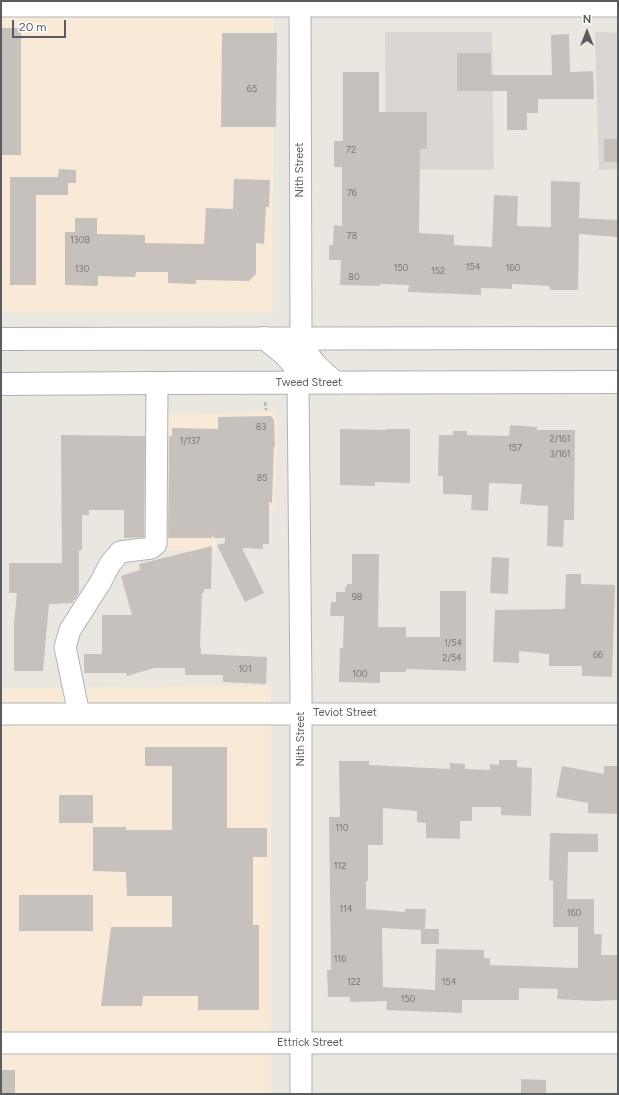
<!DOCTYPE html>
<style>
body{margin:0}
#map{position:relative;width:619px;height:1095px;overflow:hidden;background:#eae6e0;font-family:Figtree,sans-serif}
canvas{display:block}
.frame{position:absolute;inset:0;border:2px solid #595d60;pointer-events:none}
.north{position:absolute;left:567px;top:12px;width:40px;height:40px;-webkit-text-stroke:3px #fff;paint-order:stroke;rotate:0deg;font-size:11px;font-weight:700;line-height:16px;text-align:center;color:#595d60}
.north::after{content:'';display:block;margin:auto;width:14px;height:18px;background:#595d60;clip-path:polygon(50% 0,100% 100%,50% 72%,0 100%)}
.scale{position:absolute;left:12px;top:20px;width:54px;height:18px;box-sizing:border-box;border:2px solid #595d60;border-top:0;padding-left:5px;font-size:12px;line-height:14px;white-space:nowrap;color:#595d60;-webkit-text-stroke:3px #fff;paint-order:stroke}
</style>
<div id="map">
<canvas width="619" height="1095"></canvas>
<div class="frame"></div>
<div class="north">N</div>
<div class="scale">20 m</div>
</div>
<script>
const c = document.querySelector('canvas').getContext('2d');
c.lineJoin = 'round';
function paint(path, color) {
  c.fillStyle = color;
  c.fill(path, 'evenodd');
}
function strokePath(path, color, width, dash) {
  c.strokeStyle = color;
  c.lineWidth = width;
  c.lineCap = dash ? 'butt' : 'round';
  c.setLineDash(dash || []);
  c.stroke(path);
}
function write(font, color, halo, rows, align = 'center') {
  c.font = font + ' Figtree,sans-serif';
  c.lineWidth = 3.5;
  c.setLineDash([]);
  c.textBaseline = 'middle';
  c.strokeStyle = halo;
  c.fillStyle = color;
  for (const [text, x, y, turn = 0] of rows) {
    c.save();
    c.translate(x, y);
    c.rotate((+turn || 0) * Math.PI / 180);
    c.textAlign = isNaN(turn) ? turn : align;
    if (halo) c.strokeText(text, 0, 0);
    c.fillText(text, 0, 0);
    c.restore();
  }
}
paint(new Path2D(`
 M 1,1 L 274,1 L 273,313 L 1,313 Z
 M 272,411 L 278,422 L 274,510 L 216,512 L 216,551 L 167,550 L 163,415 Z
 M 271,686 L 271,1094 L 1,1094 L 1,688 Z`), '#f9ead7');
paint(new Path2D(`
 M 385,32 L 492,32 L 494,170 L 386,169 Z
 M 595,32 L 618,33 L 618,169 L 599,170 Z`), '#d9d6d3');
paint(new Path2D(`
 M 1,28 L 21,28 L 21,155 L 1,155 Z
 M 222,33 L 277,33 L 276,127 L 221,127 Z
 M 569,34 L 570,72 L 593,71 L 594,99 L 538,99 L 538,113 L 527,113 L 527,130 L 507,130 L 507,91 L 457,91 L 457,53 L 491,53 L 491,75 L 552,75 L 551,35 Z
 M 343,72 L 379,72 L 379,112 L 427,112 L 427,149 L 420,149 L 419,233 L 454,235 L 454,245 L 492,247 L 494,195 L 518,196 L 517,226 L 551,227 L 551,181 L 580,182 L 579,218 L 618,220 L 618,237 L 579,234 L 578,290 L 550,290 L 550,286 L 512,284 L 512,289 L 481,288 L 481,295 L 408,292 L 409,285 L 380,284 L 380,286 L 340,285 L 341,260 L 329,260 L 329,245 L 333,245 L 334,225 L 342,226 L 342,167 L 334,167 L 334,141 L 343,141 Z
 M 604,139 L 618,139 L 618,162 L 604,162 Z
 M 59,169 L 76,170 L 76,183 L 68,183 L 68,195 L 36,195 L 36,285 L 10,285 L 10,177 L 58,177 Z
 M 234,179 L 270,180 L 269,207 L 266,207 L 264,244 L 256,243 L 256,274 L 249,281 L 196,280 L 196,284 L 168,283 L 168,272 L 136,272 L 135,277 L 98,276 L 98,286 L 65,285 L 65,232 L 75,232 L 75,218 L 97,218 L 97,234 L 145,235 L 145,243 L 204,244 L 206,208 L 233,209 Z
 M 271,416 L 274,420 L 275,446 L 274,446 L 272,503 L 269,502 L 269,544 L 263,544 L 263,549 L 242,548 L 264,593 L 245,602 L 217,545 L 225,543 L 225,538 L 214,538 L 212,534 L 212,538 L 168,538 L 169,436 L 172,436 L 172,428 L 218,429 L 218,417 Z
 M 510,425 L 537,427 L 537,430 L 575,430 L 574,520 L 564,520 L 563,547 L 547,546 L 548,506 L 520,504 L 522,484 L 489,483 L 488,511 L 471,510 L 472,495 L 443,494 L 443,476 L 438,476 L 439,435 L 453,435 L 453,431 L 467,431 L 467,435 L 509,436 Z
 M 340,429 L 386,430 L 386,429 L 410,429 L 410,483 L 375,482 L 375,486 L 340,485 Z
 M 61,435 L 145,436 L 144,537 L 124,538 L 124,510 L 89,510 L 89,515 L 82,515 L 82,550 L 79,550 L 79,593 L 75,600 L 73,600 L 73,603 L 49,604 L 43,671 L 14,671 L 14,623 L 17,593 L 9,593 L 9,563 L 62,563 Z
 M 212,546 L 211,589 L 204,589 L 204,593 L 202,593 L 200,647 L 201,647 L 201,654 L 267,657 L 266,684 L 223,682 L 223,675 L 185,675 L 185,668 L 154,668 L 127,676 L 126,673 L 84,673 L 84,654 L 102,654 L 102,615 L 132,615 L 121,576 L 140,570 L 139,564 Z
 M 352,554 L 379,554 L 378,627 L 406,627 L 406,637 L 440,637 L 440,591 L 466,591 L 466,671 L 406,669 L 406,672 L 380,672 L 380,683 L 339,682 L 340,648 L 343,648 L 344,616 L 330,616 L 331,602 L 336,602 L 336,592 L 345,592 L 345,587 L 347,587 L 347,584 L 352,584 Z
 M 492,557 L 509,558 L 508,594 L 490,593 Z
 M 566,574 L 581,574 L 581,584 L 615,585 L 612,677 L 582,676 L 582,666 L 549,666 L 549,654 L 519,651 L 519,663 L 493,662 L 495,610 L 565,609 Z
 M 145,747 L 227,747 L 227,828 L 267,828 L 267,857 L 253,857 L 253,925 L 259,925 L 259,1010 L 198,1010 L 198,996 L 143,996 L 142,1006 L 101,1006 L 111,927 L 172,927 L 172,896 L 127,896 L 126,872 L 93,871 L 93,827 L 126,827 L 126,830 L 172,830 L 172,766 L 145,766 Z
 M 499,760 L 517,760 L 517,767 L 532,768 L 531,816 L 501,815 L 501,807 L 472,807 L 472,821 L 460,821 L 460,839 L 426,838 L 426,823 L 417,822 L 417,811 L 383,808 L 383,845 L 368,845 L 368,881 L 366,881 L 366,909 L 405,912 L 405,909 L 426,909 L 425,929 L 439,929 L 439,944 L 421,944 L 421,930 L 382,928 L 383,987 L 435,990 L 436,949 L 484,950 L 484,958 L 490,958 L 490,965 L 578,968 L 578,927 L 553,927 L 553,881 L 549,880 L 550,833 L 598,834 L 598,852 L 568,852 L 567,899 L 594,899 L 594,934 L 602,934 L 601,955 L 618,955 L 618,1000 L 594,1001 L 557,999 L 558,989 L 519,988 L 519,1000 L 462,1000 L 462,1013 L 386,1010 L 387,1001 L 350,1002 L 350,997 L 328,997 L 327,970 L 331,970 L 329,817 L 340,817 L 339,761 L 369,761 L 369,765 L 450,769 L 450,763 L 465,764 L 465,769 L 490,770 L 490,764 L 499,765 Z
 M 562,766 L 604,774 L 604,766 L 618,766 L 618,814 L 588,813 L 588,803 L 556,797 Z
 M 59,795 L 93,795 L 93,823 L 59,823 Z
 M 19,895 L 93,895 L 93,931 L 19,931 Z
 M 1,1070 L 15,1070 L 15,1094 L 1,1094 Z
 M 521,1079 L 546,1080 L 546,1094 L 521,1094 Z`), '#c6c1bd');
const minor = new Path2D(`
 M 300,1 L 301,338
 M 1,6 L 618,6
 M 298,383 L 301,690 L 301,1094
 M 1,714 L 618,714
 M 79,714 L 65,647 L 70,630 L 100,583 L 110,564 L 120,552 L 151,548 L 156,544 L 157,383
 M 1,1043 L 618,1043`);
const secondary = new Path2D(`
 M 264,338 L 284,354 L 294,365 L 298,383
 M 301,338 C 308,360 319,369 336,383
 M 1,339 L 618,338
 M 1,384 L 157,383 L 618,382`);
strokePath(minor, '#aeb2b5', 23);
strokePath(secondary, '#adb1b5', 24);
strokePath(new Path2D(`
 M 265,402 L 266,410`), '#9cc49f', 2.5, [4, 2]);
strokePath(minor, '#fff', 21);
strokePath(secondary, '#fff', 22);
write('9px', '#747677', null, [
 ["65",252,89],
 ["72",351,150],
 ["76",352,193],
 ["78",352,236],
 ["130B",80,240],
 ["154",473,267],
 ["150",401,268],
 ["160",513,268],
 ["130",82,269],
 ["152",438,271],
 ["80",354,277],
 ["83",261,427],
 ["2/161",560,439],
 ["1/137",190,441],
 ["157",515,448],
 ["3/161",560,454],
 ["85",262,478],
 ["98",357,597],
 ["1/54",453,643],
 ["66",598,655],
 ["2/54",452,658],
 ["101",245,669],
 ["100",360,674],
 ["110",342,828],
 ["112",340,866],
 ["114",346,909],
 ["160",574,913],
 ["116",340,959],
 ["122",354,982],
 ["154",449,982],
 ["150",408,999]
]);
write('11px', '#595d60', '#fff', [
 ["Nith Street",300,170,-90],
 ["Tweed Street",309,383],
 ["Teviot Street",345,713],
 ["Nith Street",301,739,-90],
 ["Ettrick Street",310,1043]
]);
</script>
